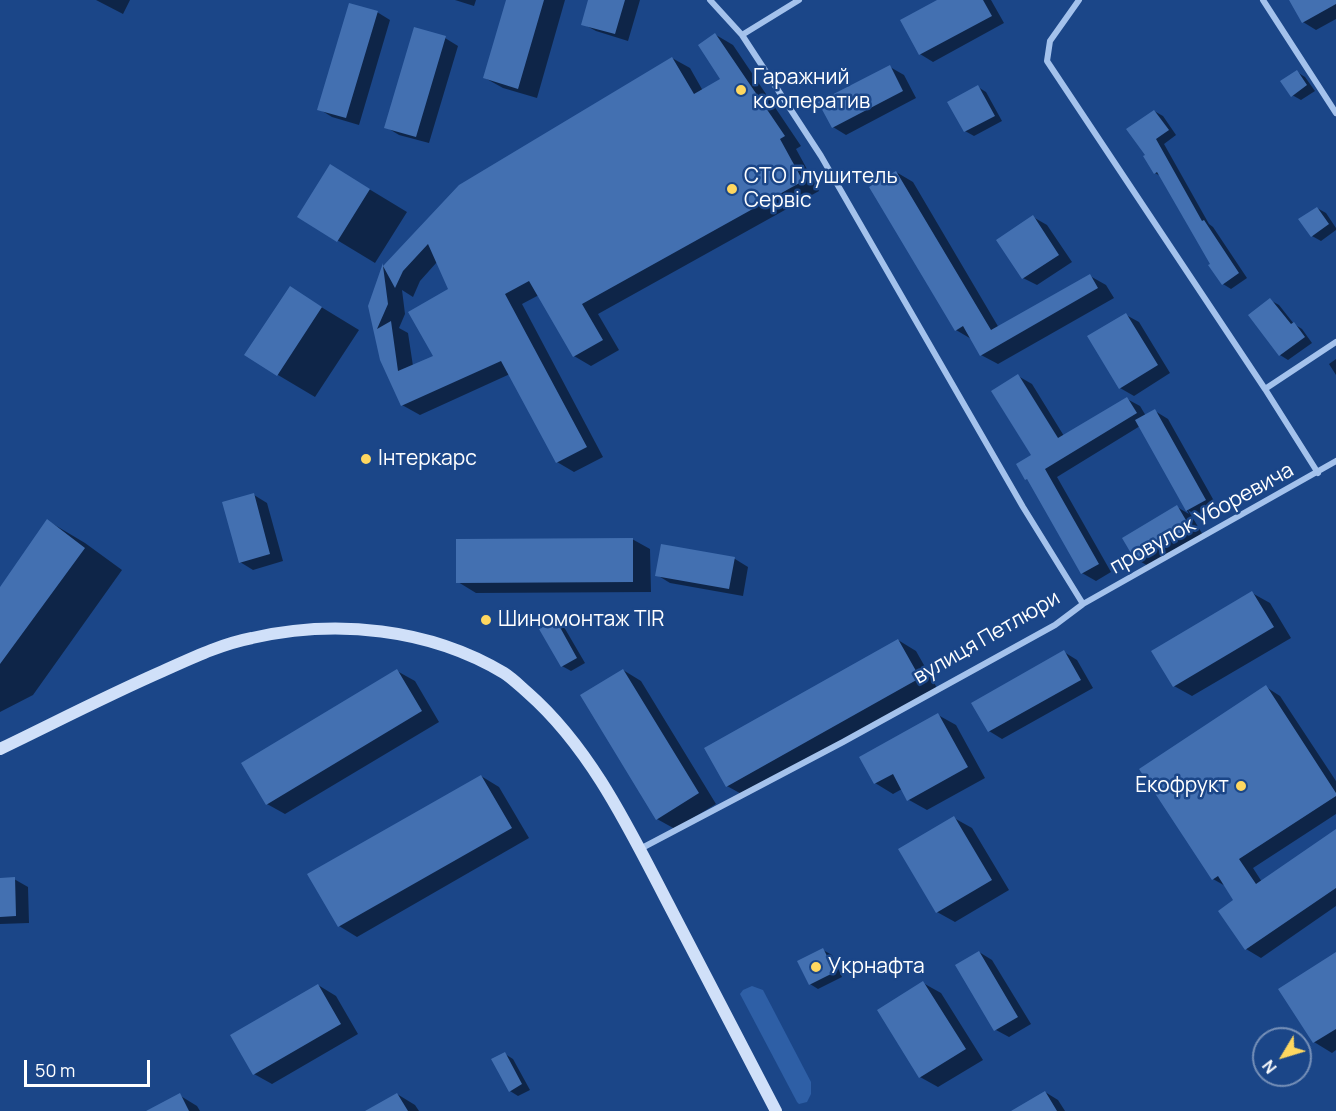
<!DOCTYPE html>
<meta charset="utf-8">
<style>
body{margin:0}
#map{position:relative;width:1336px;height:1111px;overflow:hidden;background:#1b4688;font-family:Manrope,sans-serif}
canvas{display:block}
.north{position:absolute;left:1252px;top:1027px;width:60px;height:60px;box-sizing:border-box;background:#1b4688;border:2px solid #7690b8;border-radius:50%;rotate:232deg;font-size:16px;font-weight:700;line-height:24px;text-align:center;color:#fff}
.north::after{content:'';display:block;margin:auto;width:21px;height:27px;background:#fed760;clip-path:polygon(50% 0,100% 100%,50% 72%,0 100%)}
.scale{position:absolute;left:24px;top:1060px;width:126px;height:27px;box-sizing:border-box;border:3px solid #fff;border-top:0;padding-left:8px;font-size:18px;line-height:21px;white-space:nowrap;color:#fff;-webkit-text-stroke:4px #1b4688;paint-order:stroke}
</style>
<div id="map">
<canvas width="1336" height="1111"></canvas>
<div class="north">N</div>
<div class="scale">50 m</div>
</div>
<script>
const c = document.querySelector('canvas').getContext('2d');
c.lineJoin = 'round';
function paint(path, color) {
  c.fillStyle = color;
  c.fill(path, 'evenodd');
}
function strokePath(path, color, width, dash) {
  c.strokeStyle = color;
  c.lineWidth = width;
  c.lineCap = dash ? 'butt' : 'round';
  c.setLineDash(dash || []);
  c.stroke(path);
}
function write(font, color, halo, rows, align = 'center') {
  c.font = font + ' Manrope,sans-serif';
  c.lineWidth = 5;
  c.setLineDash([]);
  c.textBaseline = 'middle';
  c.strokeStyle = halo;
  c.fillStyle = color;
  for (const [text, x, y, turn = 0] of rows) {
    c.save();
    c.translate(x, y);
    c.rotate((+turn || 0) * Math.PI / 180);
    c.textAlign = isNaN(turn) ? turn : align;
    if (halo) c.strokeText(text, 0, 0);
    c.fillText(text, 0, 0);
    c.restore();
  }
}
paint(new Path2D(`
 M 752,986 L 763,990 L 811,1082 L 811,1094 L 807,1102 L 799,1104 L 797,1102 L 740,994 L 743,990 Z`), '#2e5fa6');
paint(new Path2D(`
 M 96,0 L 130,0 L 123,14 Z
 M 455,0 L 476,0 L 474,6 Z
 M 508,0 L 565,0 L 537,98 L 503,88 L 485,78 Z
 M 590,0 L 640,0 L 628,41 L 596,31 L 583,24 Z
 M 940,0 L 991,0 L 1004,23 L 933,62 L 920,54 Z
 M 1291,0 L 1336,0 L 1336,19 L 1316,30 L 1303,22 Z
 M 377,12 L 390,20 L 359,125 L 332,117 L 319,109 Z
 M 716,35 L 733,45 L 801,146 L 796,149 L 819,191 L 598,314 L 619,350 L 591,366 L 574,356 L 539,295 L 522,304 L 603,457 L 574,472 L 557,462 L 510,374 L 420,415 L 402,405 L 369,306 L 384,265 L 672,58 L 690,68 L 703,91 L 722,79 ZM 437,262 L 450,290 L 435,356 L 413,366 L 408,333 L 399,328 L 405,314 L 402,290 L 413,297 L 420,281 Z
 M 445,38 L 458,46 L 429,143 L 399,135 L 386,127 Z
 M 890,67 L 904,75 L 916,98 L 846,135 L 833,127 Z
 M 1297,72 L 1305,77 L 1315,91 L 1301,100 L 1292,95 Z
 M 978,87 L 986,92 L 1002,121 L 974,136 L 965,131 L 949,102 Z
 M 1154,111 L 1163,116 L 1176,135 L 1164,144 L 1209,224 L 1213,227 L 1247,278 L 1231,289 L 1223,284 L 1162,177 L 1155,173 Z
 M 331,166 L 407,212 L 375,263 L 299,217 Z
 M 896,172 L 913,182 L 999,328 L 1090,276 L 1106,285 L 1114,298 L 998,364 L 981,355 L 973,340 L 956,330 Z
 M 1317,208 L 1326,213 L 1336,228 L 1336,230 L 1321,241 L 1312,236 Z
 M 1033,217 L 1047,225 L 1072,262 L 1037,285 L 1023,278 Z
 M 290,288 L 359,330 L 315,397 L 278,375 Z
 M 1270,300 L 1279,305 L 1294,324 L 1302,329 L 1312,343 L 1288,360 L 1280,355 Z
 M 1126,315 L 1139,322 L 1170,373 L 1134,396 L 1120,388 Z
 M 1336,359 L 1336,375 L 1329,364 Z
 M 1018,376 L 1032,384 L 1064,436 L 1127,399 L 1140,406 L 1146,416 L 1155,411 L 1168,419 L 1218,508 L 1201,518 L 1188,510 L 1203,535 L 1150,567 L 1136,559 L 1177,507 L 1189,514 L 1140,426 L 1057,477 L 1111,572 L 1096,581 L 1082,573 L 1030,481 L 1027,479 L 1033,455 Z
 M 254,495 L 267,503 L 283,561 L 253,570 L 240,562 Z
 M 48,521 L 85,543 L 122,570 L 33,695 L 0,712 L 0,590 Z
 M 632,539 L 650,549 L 651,592 L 476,593 L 458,582 Z
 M 663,545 L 735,559 L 748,567 L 743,596 L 670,583 L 657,575 Z
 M 1252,593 L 1270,603 L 1291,638 L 1192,696 L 1174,686 Z
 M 556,622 L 564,627 L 585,663 L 571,671 L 562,666 Z
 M 898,640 L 916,651 L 937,688 L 745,796 L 727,786 Z
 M 1064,652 L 1077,660 L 1093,688 L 1002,739 L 989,731 Z
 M 623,670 L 641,681 L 716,804 L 675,829 L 657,819 Z
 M 397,671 L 415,681 L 439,722 L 285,814 L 267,804 Z
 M 1266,687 L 1280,696 L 1336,781 L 1336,814 L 1253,868 L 1262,882 L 1336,831 L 1336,906 L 1261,958 L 1246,949 L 1235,900 L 1227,887 L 1213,879 Z
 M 938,715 L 956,725 L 985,778 L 927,810 L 909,800 L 902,789 L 893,794 L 875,783 Z
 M 481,776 L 499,787 L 529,838 L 357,937 L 339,926 Z
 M 954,818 L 972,828 L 1009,890 L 955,922 L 937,912 Z
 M 0,879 L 14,879 L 28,887 L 29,923 L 0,924 Z
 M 823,950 L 832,955 L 842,977 L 818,989 L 810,984 Z
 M 979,952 L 992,960 L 1031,1024 L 1009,1037 L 996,1030 Z
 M 1336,954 L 1336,1050 L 1332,1053 L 1314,1042 Z
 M 923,983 L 941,993 L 983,1060 L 938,1087 L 920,1077 Z
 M 318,985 L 336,996 L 358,1034 L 272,1084 L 254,1074 Z
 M 505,1054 L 513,1059 L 530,1090 L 518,1096 L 510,1091 Z
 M 1045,1092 L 1058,1100 L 1065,1111 L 1014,1111 Z
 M 397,1094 L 415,1105 L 419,1111 L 368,1111 Z
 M 179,1095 L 197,1106 L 200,1111 L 149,1111 Z`), '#0007');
paint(new Path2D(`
 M 506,0 L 544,0 L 518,89 L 483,78 Z
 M 588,0 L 625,0 L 615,34 L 581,25 Z
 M 937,0 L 983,0 L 992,16 L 919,55 L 900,20 Z
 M 1289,0 L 1336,0 L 1336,4 L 1302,23 Z
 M 349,3 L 378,11 L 346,118 L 317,110 Z
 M 414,27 L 446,36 L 416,137 L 384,128 Z
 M 715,33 L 785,136 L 780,139 L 803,181 L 582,304 L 603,340 L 573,357 L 529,281 L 505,294 L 587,447 L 556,463 L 501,361 L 401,406 L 380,360 L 368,306 L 383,263 L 383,266 L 459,185 L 672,57 L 694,94 L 720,79 L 698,45 ZM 428,244 L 448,289 L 408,312 L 433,356 L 398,371 L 391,321 L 377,329 L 388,304 L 383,266 L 395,288 L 403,271 Z
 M 890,65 L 903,91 L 832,128 L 818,102 Z
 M 1297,70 L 1307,85 L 1291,97 L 1280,81 Z
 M 978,85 L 995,116 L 964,132 L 947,102 Z
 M 1154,110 L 1169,130 L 1156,139 L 1202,221 L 1204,220 L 1239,273 L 1222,285 L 1208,265 L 1210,264 L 1157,172 L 1154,174 L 1143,156 L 1145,155 L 1126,129 Z
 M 330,164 L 370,189 L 337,242 L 297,217 Z
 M 896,171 L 991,330 L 1090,274 L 1098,288 L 980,356 L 963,326 L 955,331 L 869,187 Z
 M 1317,207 L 1329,224 L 1311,237 L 1298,219 Z
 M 1033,215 L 1059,255 L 1022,279 L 996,240 Z
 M 290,286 L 322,307 L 277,376 L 244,355 Z
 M 1270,298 L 1291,324 L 1294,322 L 1305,337 L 1279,356 L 1248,315 Z
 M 1126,313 L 1158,365 L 1119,389 L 1087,336 Z
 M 1018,374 L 1058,438 L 1127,397 L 1137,413 L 1045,469 L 1099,564 L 1081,574 L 1027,479 L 1025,480 L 1016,464 L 1031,455 L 991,391 Z
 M 1155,409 L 1206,500 L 1186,511 L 1135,420 Z
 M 254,493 L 270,554 L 239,563 L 222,502 Z
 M 1177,505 L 1190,527 L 1135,560 L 1122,538 Z
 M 47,519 L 85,548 L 0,664 L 0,587 Z
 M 633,538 L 633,582 L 456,583 L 456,539 Z
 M 661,544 L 735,557 L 729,589 L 655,576 Z
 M 1252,591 L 1274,627 L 1173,687 L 1151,651 Z
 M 556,620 L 577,658 L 561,667 L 539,629 Z
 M 898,639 L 920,678 L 726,787 L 704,748 Z
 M 1064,650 L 1081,680 L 988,732 L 971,703 Z
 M 397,669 L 422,711 L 266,805 L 241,763 Z
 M 623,669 L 699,793 L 656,820 L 580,695 Z
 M 1266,685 L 1336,793 L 1336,796 L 1239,859 L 1256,884 L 1336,829 L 1336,888 L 1245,950 L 1218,911 L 1233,900 L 1218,876 L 1212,880 L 1139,769 Z
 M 938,713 L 968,767 L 907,801 L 893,774 L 874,784 L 859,757 Z
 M 481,775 L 512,828 L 338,927 L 307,874 Z
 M 954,816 L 992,880 L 936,913 L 898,849 Z
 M 15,877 L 16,916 L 0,917 L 0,878 Z
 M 823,948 L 835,972 L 809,985 L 797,961 Z
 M 979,951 L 1018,1017 L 994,1031 L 955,965 Z
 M 1336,952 L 1336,1029 L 1313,1043 L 1278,989 Z
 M 923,981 L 966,1049 L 919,1078 L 877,1010 Z
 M 318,984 L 341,1024 L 253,1075 L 230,1035 Z
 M 505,1052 L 522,1084 L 509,1092 L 491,1059 Z
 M 1045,1091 L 1057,1111 L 1011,1111 Z
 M 180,1093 L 189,1111 L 146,1111 Z
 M 397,1093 L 408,1111 L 365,1111 Z`), '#4370b1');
strokePath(new Path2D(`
 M 710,0 L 742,35 L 821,156 L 1023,507 L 1083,604
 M 1079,0 L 1050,41 L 1047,61 L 1265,389 L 1318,473
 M 1263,0 L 1336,113
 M 742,35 L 799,0
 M 1265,389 L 1336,342
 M 640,849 L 843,742 L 1055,625 L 1083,604 L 1336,461`), '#a4c2ec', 6);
strokePath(new Path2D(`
 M 0,749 C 54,723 108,695 163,671 C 192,658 221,644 252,638 C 336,619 429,628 504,673 C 512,678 520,686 528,693 C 594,751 633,837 673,913 C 708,979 742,1045 776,1111`), '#d0e0f9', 12);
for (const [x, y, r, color] of [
 [741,90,6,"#fed760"],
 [732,189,6,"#fed760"],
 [366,459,6,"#fed760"],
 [486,620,6,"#fed760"],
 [1241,786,6,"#fed760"],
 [816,967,6,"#fed760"]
]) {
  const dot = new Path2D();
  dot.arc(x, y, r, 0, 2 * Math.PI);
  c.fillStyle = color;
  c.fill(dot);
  strokePath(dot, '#1b4688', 2);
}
write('21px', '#fff', '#1b4688', [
 ["Гаражний",753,78],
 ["кооператив",753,102],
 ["СТО Глушитель",744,177],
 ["Сервіс",744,201],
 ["Інтеркарс",378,459],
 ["Шиномонтаж TIR",498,620],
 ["Екофрукт",1229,786,"right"],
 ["Укрнафта",828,967]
], 'left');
write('21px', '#fff', '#1b4688', [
 ["провулок Уборевича",1202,519,-29],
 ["вулиця Петлюри",987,638,-30]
]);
</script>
